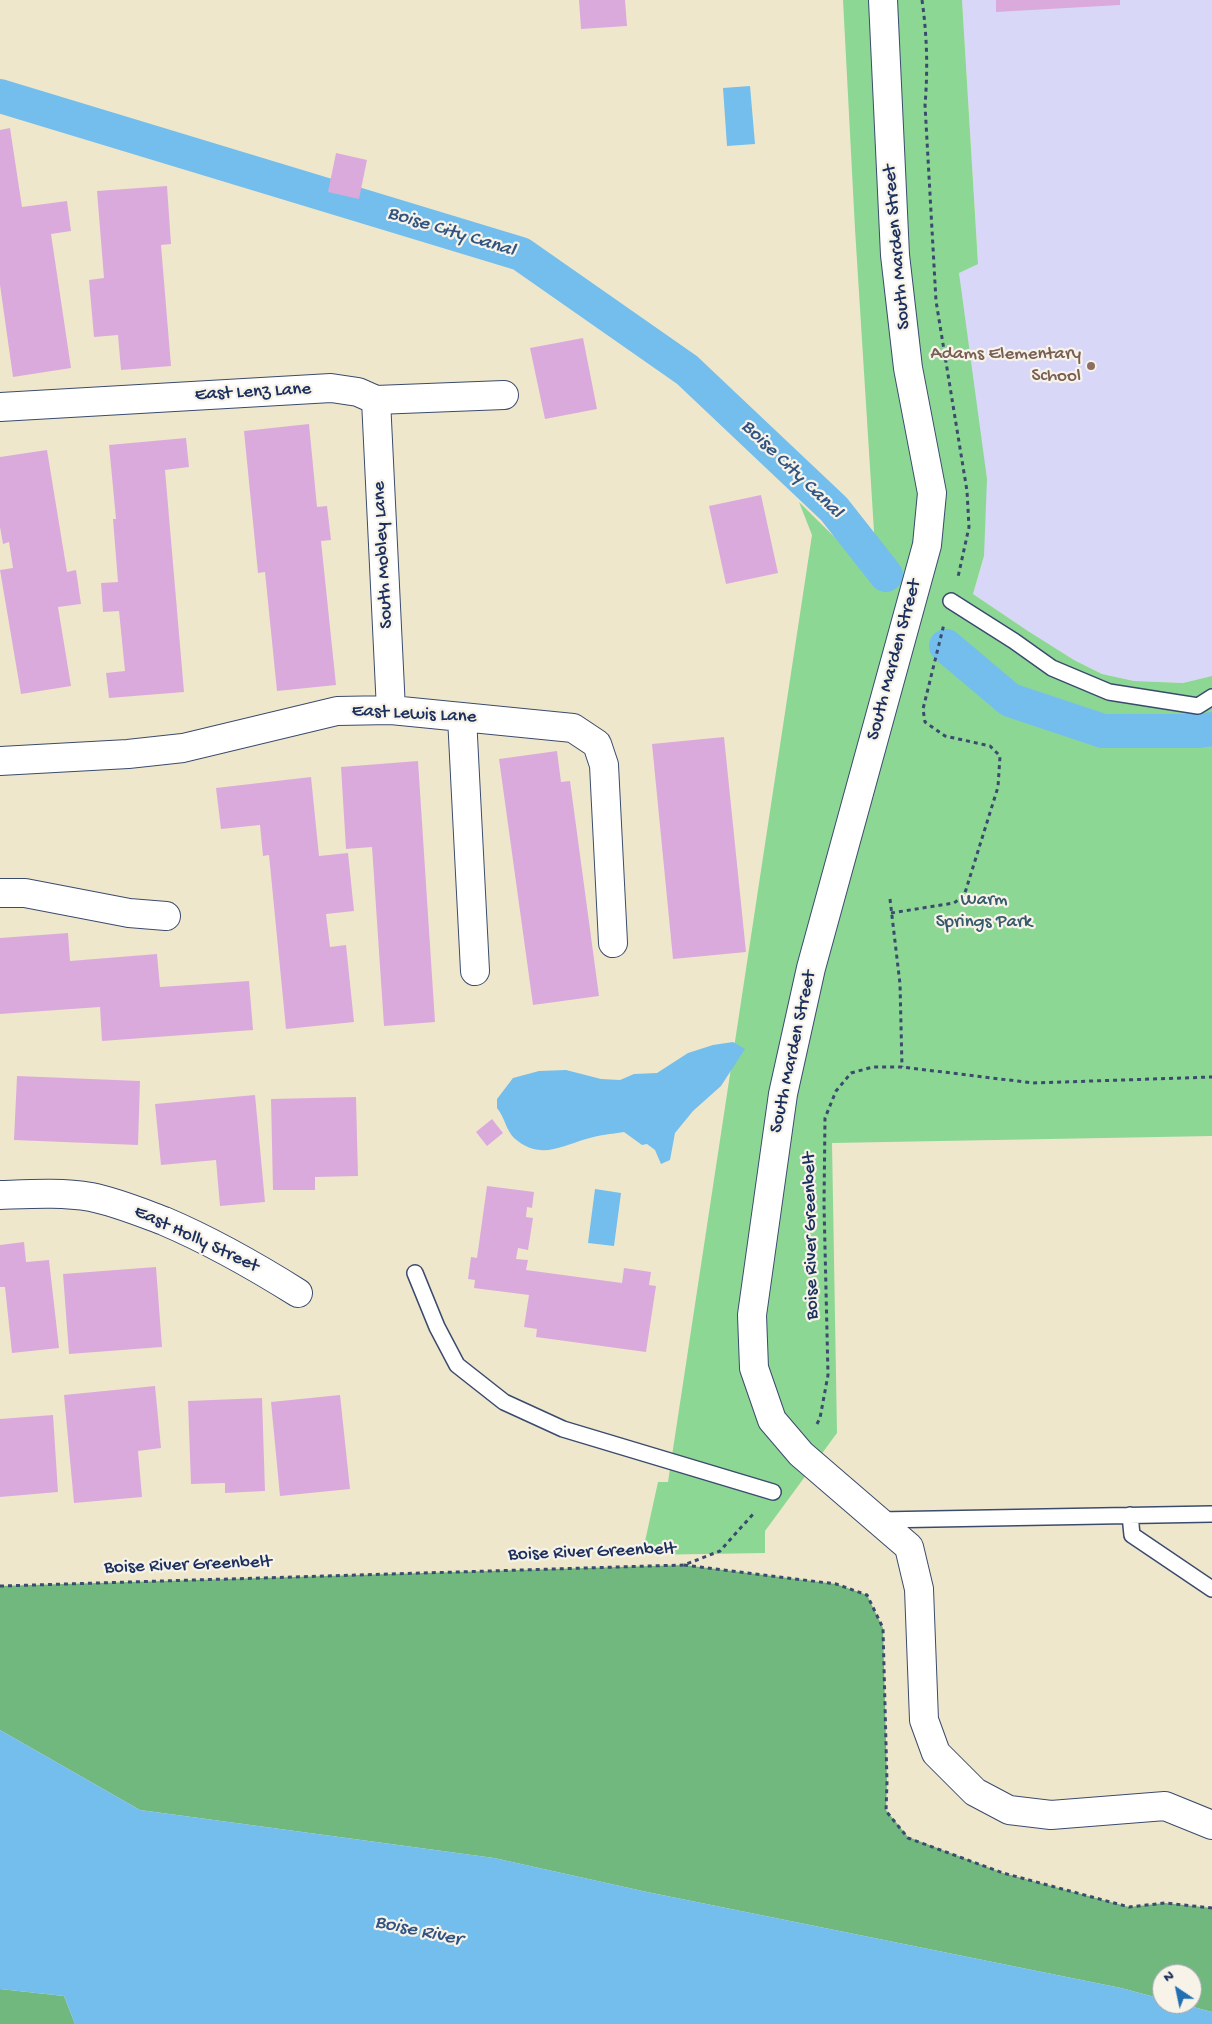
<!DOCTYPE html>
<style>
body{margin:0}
#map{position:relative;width:1212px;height:2024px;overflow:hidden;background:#efe7cc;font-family:"Gochi Hand",sans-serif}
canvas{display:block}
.north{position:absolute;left:1152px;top:1964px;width:50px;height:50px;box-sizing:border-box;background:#f7f3e8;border:1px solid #9fa5b1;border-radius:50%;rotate:326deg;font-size:14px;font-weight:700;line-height:20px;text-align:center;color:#1b2f5e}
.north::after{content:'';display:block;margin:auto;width:18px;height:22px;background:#1f6fb2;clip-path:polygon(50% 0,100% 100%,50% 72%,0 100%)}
</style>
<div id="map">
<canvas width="1212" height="2024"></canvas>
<div class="north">N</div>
</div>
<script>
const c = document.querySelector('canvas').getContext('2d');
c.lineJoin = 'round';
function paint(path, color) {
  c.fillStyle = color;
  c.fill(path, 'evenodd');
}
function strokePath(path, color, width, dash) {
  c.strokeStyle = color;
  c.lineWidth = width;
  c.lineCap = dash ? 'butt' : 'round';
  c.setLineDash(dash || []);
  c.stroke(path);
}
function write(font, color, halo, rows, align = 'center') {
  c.font = font + ' "Gochi Hand",sans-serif';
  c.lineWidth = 4.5;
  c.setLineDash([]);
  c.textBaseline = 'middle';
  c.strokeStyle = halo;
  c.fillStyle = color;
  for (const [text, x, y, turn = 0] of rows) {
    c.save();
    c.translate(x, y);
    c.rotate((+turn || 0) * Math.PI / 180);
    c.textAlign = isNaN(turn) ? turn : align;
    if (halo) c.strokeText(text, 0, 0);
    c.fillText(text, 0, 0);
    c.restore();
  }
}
paint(new Path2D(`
 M 962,0 L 1212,0 L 1212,676 L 1183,683 L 1134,681 L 1102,674 L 1074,660 L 1028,631 L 973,594 L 984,556 L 959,273 L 978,263 Z`), '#d8d7f8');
paint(new Path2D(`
 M 843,0 L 962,0 L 978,264 L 959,273 L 987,479 L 984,556 L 973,594 L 1028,631 L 1074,660 L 1102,674 L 1134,681 L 1183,683 L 1212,676 L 1212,1136 L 832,1143 L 837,1433 L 765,1531 L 765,1553 L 642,1555 L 658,1482 L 668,1482 L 812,535 L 799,502 L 877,579 L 855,229 Z`), '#8cd794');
paint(new Path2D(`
 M 684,1565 L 836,1584 L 867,1595 L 883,1628 L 887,1782 L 886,1810 L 908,1837 L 1003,1873 L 1129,1907 L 1165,1903 L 1212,1908 L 1212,2012 L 1182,2004 L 1192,2004 L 1192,1974 L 1162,1974 L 1162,1999 L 1121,1988 L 647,1892 L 494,1858 L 140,1810 L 0,1730 L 0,1586 Z
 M 0,1989 L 64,1996 L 75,2024 L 0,2024 Z`), '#71b87e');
paint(new Path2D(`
 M 750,86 L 755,144 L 727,146 L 723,88 Z
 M 733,1042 L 745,1049 L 721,1086 L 693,1111 L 675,1133 L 670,1160 L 661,1164 L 655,1150 L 647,1144 L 642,1145 L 624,1132 C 611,1134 599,1135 586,1139 C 560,1147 539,1160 514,1138 C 506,1130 505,1118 497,1108 L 497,1099 L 513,1078 L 539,1071 L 566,1070 L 601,1079 L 620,1080 L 634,1074 L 657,1073 L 688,1053 L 713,1045 Z
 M 595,1189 L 621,1193 L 614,1246 L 588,1243 Z
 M 0,1730 L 140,1810 L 494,1858 L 647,1892 L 1121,1988 L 1162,1999 L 1162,2004 L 1182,2004 L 1212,2012 L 1212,2024 L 75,2024 L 64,1996 L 0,1989 Z`), '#73beec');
strokePath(new Path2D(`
 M 0,96 L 521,254 L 687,370 L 834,509 L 886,575
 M 946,646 L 1010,700 L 1103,731 L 1199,731 L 1212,729`), '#73beec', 34);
paint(new Path2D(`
 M 579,0 L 625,0 L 627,26 L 581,29 Z
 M 996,0 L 1120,0 L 1120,5 L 996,12 Z
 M 10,128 L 22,207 L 67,201 L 71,231 L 51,234 L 71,368 L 13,377 L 0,285 L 0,130 Z
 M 336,153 L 367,160 L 359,199 L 328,192 Z
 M 167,186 L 171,244 L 161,245 L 171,366 L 121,370 L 118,335 L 94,337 L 89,280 L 104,278 L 97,191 Z
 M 583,338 L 597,409 L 545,419 L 530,348 Z
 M 309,424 L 317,507 L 327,506 L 331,540 L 321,541 L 336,685 L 277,691 L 265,572 L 258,573 L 244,431 Z
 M 186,438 L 189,467 L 165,470 L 184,692 L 109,698 L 106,673 L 125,671 L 119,611 L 103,612 L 101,583 L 118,582 L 113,519 L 116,519 L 109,445 Z
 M 47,450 L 67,572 L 76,570 L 81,604 L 58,607 L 71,686 L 21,694 L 0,570 L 13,568 L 9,542 L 3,544 L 0,527 L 0,457 Z
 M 761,495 L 778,573 L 726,584 L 709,506 Z
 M 724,737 L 746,952 L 673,959 L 652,744 Z
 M 557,751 L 561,782 L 570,781 L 599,996 L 533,1005 L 499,759 Z
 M 418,761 L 435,1022 L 384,1026 L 372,847 L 346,849 L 341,767 Z
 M 311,777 L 319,856 L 348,853 L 354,911 L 326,914 L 330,947 L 346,945 L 354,1022 L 286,1029 L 269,855 L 263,856 L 260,825 L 221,829 L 216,788 Z
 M 68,933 L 70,961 L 157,954 L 160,987 L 249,981 L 253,1030 L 102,1041 L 100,1007 L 0,1014 L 0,938 Z
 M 17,1076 L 140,1081 L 138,1145 L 14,1140 Z
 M 255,1095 L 265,1202 L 220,1206 L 216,1160 L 161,1165 L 155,1104 Z
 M 356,1097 L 358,1176 L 315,1177 L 315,1190 L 273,1190 L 271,1099 Z
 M 492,1119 L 503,1133 L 487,1146 L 476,1132 Z
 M 487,1186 L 534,1192 L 532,1208 L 527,1207 L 526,1217 L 533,1218 L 528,1250 L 518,1248 L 516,1259 L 528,1260 L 526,1270 L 622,1283 L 624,1268 L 651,1272 L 649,1285 L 656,1286 L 646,1352 L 536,1337 L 537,1329 L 524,1327 L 529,1295 L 474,1288 L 475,1280 L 468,1279 L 471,1257 L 477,1258 Z
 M 24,1242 L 26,1262 L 49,1260 L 59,1348 L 12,1353 L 5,1287 L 0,1287 L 0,1245 Z
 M 156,1267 L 162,1347 L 69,1354 L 63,1274 Z
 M 155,1386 L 161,1448 L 138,1451 L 142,1497 L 74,1503 L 64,1395 Z
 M 340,1395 L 350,1489 L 280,1496 L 271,1402 Z
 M 262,1398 L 265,1491 L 225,1493 L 225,1483 L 191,1484 L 188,1401 Z
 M 53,1415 L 58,1492 L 0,1497 L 0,1419 Z`), '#dbaadc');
const service = new Path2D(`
 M 951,601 L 1014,641 L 1052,668 L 1109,692 L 1198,706 L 1212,697
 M 415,1273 L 437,1327 L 457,1365 L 504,1402 L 563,1429 L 773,1492
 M 1130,1515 L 1132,1535 L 1212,1589
 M 879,1520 L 1212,1514`);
const minor = new Path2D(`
 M 883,0 L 895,255 L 908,368 L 932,493 L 927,545 L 811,968 L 783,1094 L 752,1315 L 754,1368 L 772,1420 L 801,1454 L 909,1547 L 919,1589 L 924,1720 L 936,1753 L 975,1792 L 1009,1810 L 1051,1815 L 1165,1806 L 1212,1825
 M 376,400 L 391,710
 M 0,407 L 331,388 L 358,392 L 376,400 L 504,395
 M 462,717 L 475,971
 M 0,761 L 128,754 L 183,748 L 337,711 L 391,710 L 573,728 L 597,744 L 604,765 L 613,943
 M 0,893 L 25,893 L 129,913 L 166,916
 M 0,1195 C 30,1194 62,1192 91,1197 C 116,1202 140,1212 164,1221 C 211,1241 255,1266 298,1293`);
strokePath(service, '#3b4b6e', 18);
strokePath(minor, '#3b4b6e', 30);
strokePath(new Path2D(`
 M 922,0 C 927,35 928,69 925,105 L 936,301 L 967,491 L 969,527 L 958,577
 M 890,899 L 900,984 L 902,1067
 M 891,913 L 954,903 L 964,896 L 998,787 L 1000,756 L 990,746 L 945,736 L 925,722 L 923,709 L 944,624
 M 817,1424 L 820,1418 L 828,1375 L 824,1205 L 825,1118 L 836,1091 L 851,1073 L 873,1067 L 902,1067 L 1033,1083 L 1212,1077
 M 684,1565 L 836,1584 L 867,1595 L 883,1628 L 887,1782 L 886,1811 L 908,1838 L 1003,1873 L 1129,1907 L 1165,1903 L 1212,1908
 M 0,1586 L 684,1565 L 720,1551 L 754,1513`), '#3b4b6e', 3, [4, 4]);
strokePath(service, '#fff', 15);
strokePath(minor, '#fff', 28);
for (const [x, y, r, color] of [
 [1091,366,5,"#8d6e63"]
]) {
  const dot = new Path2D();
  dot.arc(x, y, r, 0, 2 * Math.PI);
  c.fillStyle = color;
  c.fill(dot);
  strokePath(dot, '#f7f3e8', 2);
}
write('19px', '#1b2f5e', '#f7f3e8', [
 ["South Marden Street",898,247,-95],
 ["East Lenz Lane",253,393,-3],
 ["South Mobley Lane",384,555,-93],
 ["South Marden Street",895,660,-75],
 ["East Lewis Lane",414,715,3],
 ["South Marden Street",794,1052,-78],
 ["Boise River Greenbelt",812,1236,-91],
 ["East Holly Street",196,1240,25],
 ["Boise River Greenbelt",592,1553,-2],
 ["Boise River Greenbelt",188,1566,-2]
]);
write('19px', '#785e54', '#f7f3e8', [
 ["Adams Elementary",1081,355],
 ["School",1081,377]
], 'right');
write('19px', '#37596c', '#f7f3e8', [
 ["Warm",984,901],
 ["Springs Park",984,923]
]);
write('italic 20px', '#315382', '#f7f3e8', [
 ["Boise City Canal",451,233,17],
 ["Boise City Canal",791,470,44],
 ["Boise River",418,1932,12]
]);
</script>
